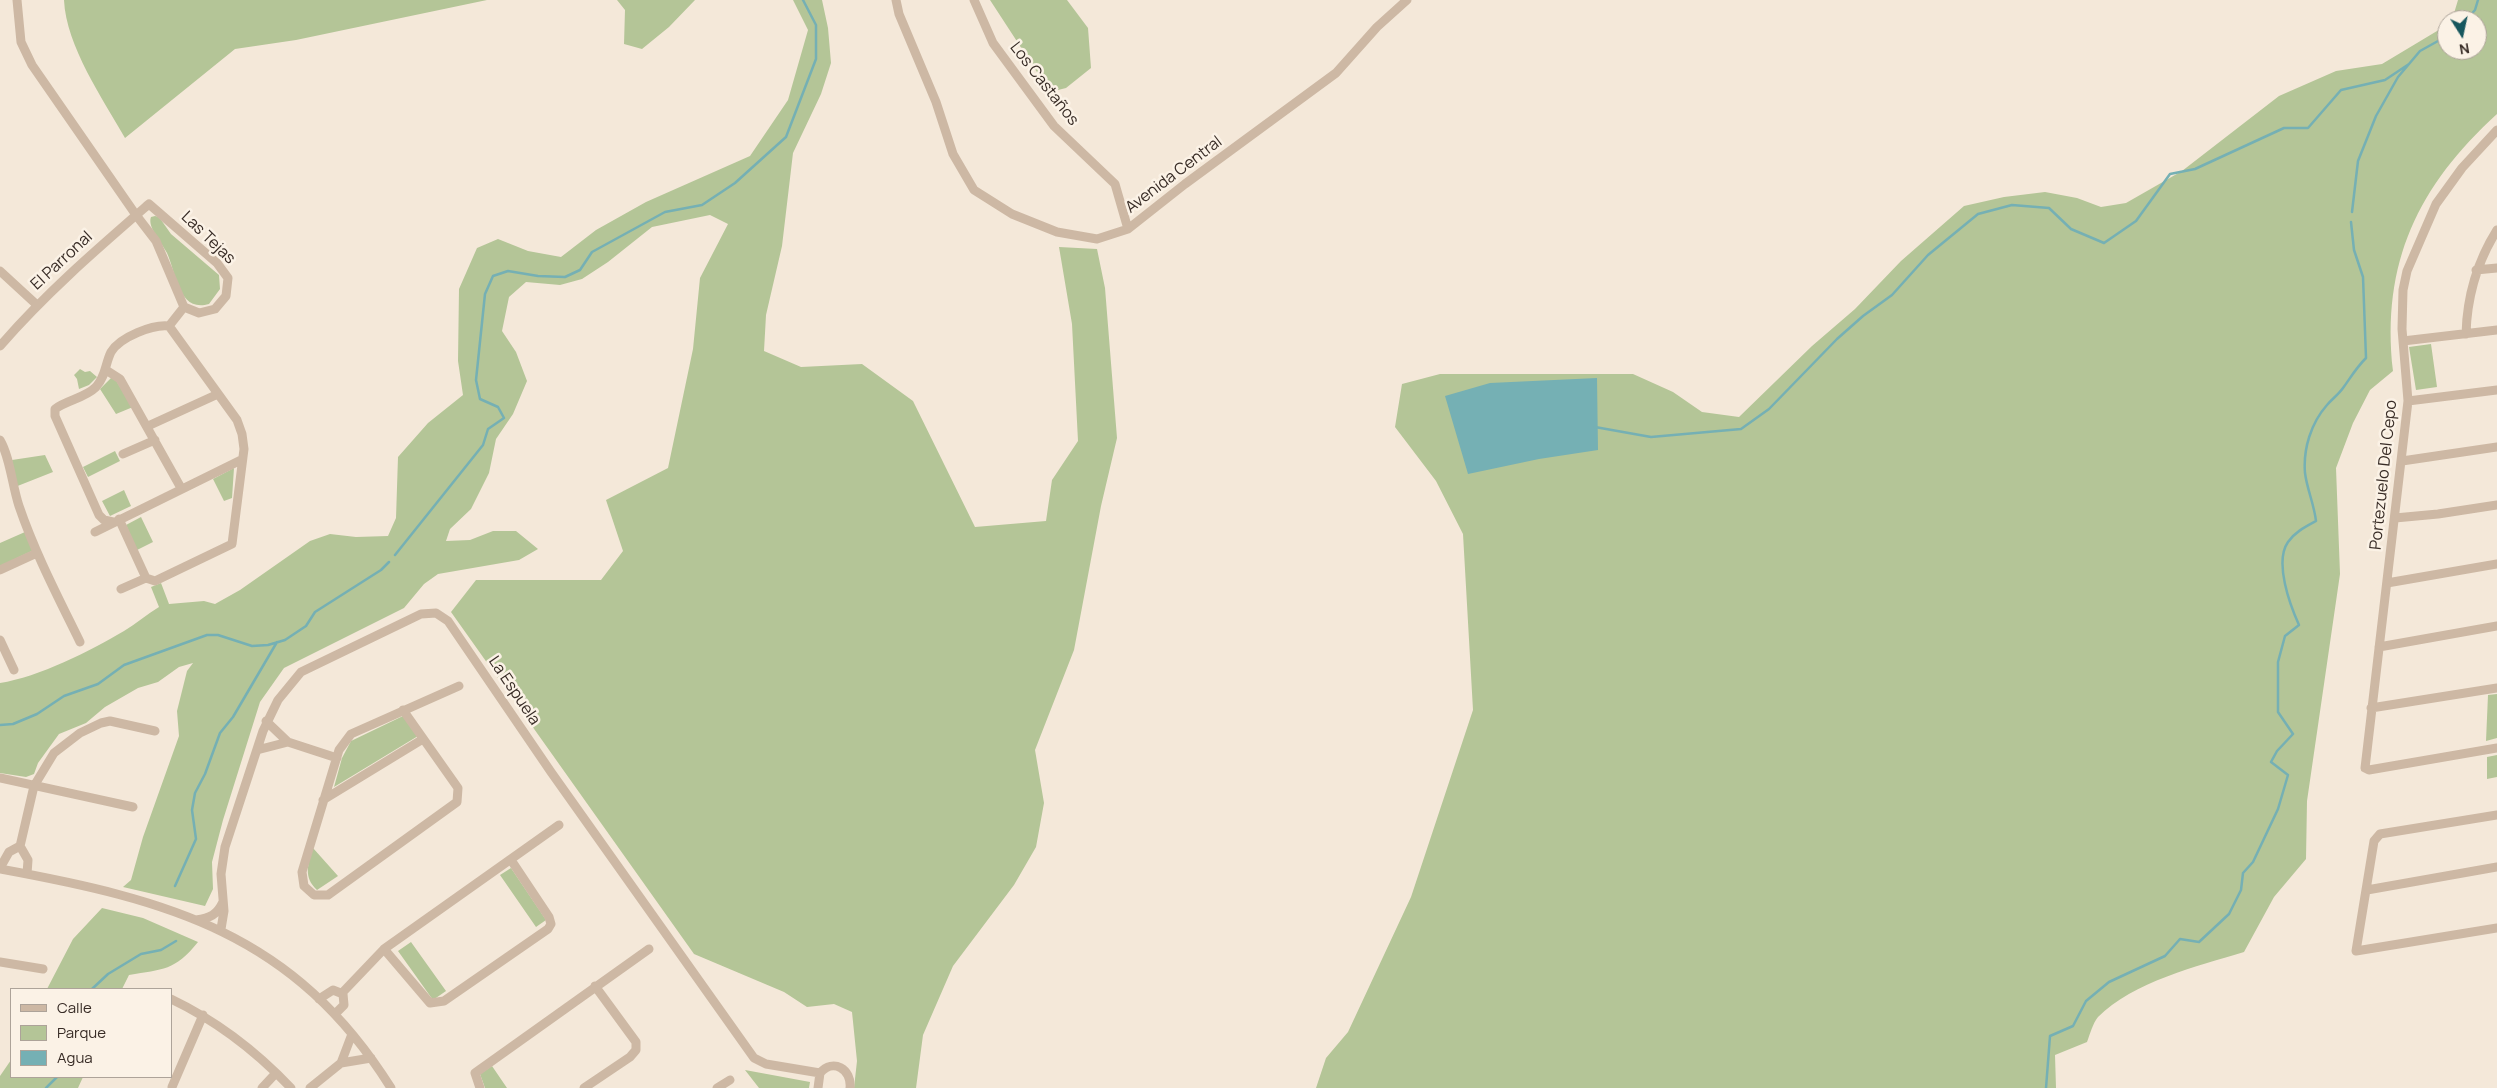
<!DOCTYPE html>
<meta charset="utf-8">
<style>
body{margin:0}
#map{position:relative;width:2497px;height:1088px;overflow:hidden;background:#f4e8d9;font-family:Manrope,sans-serif}
canvas{display:block}
.legend{position:absolute;left:10px;top:988px;width:162px;height:90px;box-sizing:border-box;background:#fbf2e6;border:1px solid #ada399;margin:0;padding:6px 9px;list-style:none;font-size:15px;color:#382c26}
.legend li{display:flex;align-items:center;gap:10px;height:25px}
.legend b{width:25px;border:1px solid #ada399}
.north{position:absolute;left:2437px;top:10px;width:50px;height:50px;box-sizing:border-box;background:#fbf2e6;border:1px solid #ada399;border-radius:50%;rotate:170deg;font-size:14px;font-weight:700;line-height:20px;text-align:center;color:#382c26}
.north::after{content:'';display:block;margin:auto;width:18px;height:22px;background:#17575e;clip-path:polygon(50% 0,100% 100%,50% 72%,0 100%)}
</style>
<div id="map">
<canvas width="2497" height="1088"></canvas>
<ul class="legend">
<li><b style="height:6px;background:#cdb8a4"></b>Calle</li>
<li><b style="height:14px;background:#b4c597"></b>Parque</li>
<li><b style="height:14px;background:#75b0b4"></b>Agua</li>
</ul>
<div class="north">N</div>
</div>
<script>
const c = document.querySelector('canvas').getContext('2d');
c.lineJoin = 'round';
function paint(path, color) {
  c.fillStyle = color;
  c.fill(path, 'evenodd');
}
function strokePath(path, color, width, dash) {
  c.strokeStyle = color;
  c.lineWidth = width;
  c.lineCap = dash ? 'butt' : 'round';
  c.setLineDash(dash || []);
  c.stroke(path);
}
function write(font, color, halo, rows, align = 'center') {
  c.font = font + ' Manrope,sans-serif';
  c.lineWidth = 5;
  c.setLineDash([]);
  c.textBaseline = 'middle';
  c.strokeStyle = halo;
  c.fillStyle = color;
  for (const [text, x, y, turn = 0] of rows) {
    c.save();
    c.translate(x, y);
    c.rotate((+turn || 0) * Math.PI / 180);
    c.textAlign = isNaN(turn) ? turn : align;
    if (halo) c.strokeText(text, 0, 0);
    c.fillText(text, 0, 0);
    c.restore();
  }
}
paint(new Path2D(`
 M 64,0 L 487,0 L 296,40 L 235,49 L 125,138 C 103,99 66,46 64,0 Z
 M 617,0 L 695,0 L 669,27 L 642,49 L 624,44 L 625,10 Z
 M 793,0 L 822,0 L 828,28 L 831,63 L 821,94 L 793,153 L 782,246 L 766,315 L 764,351 L 801,367 L 862,364 L 913,401 L 975,527 L 1046,521 L 1052,480 L 1078,441 L 1072,324 L 1059,247 L 1097,249 L 1105,288 L 1117,438 L 1101,506 L 1074,650 L 1035,750 L 1044,803 L 1036,847 L 1014,885 L 953,966 L 923,1035 L 916,1088 L 854,1088 L 857,1061 L 852,1012 L 834,1004 L 807,1007 L 784,992 L 694,954 L 451,612 L 476,580 L 601,580 L 623,551 L 606,500 L 668,468 L 693,349 L 700,278 L 728,224 L 710,215 L 652,227 L 608,262 L 582,279 L 560,285 L 526,282 L 509,297 L 502,331 L 516,352 L 527,381 L 513,414 L 496,439 L 489,473 L 471,509 L 450,529 L 446,541 L 470,540 L 493,531 L 516,531 L 538,549 L 519,560 L 438,574 L 424,584 L 404,608 L 284,668 L 260,702 L 223,820 L 212,862 L 213,889 L 205,906 L 123,887 L 131,880 L 143,837 L 179,736 L 177,711 L 187,671 L 193,663 L 179,667 L 158,682 L 138,688 L 105,707 L 86,723 L 59,734 L 38,763 L 34,774 L 26,777 L 0,773 L 0,683 C 39,677 90,651 124,631 C 136,624 147,614 159,607 L 151,587 L 161,583 L 169,604 L 204,601 L 215,604 L 240,590 L 310,541 L 330,534 L 356,537 L 388,536 L 396,518 L 398,457 L 428,423 L 463,395 L 458,361 L 459,289 L 477,248 L 498,239 L 528,251 L 561,257 L 596,230 L 646,202 L 750,156 L 788,100 L 808,30 Z
 M 990,0 L 1067,0 L 1088,28 L 1091,68 L 1066,88 L 1050,92 Z
 M 2458,0 L 2497,0 L 2497,114 C 2418,186 2381,263 2393,371 L 2370,390 L 2353,423 L 2336,468 L 2340,574 L 2307,801 L 2306,859 L 2274,897 L 2244,952 C 2197,966 2133,982 2098,1017 C 2093,1023 2090,1034 2087,1042 L 2055,1055 L 2056,1088 L 1316,1088 L 1326,1058 L 1348,1032 L 1411,897 L 1473,710 L 1463,534 L 1436,481 L 1395,427 L 1402,384 L 1440,374 L 1633,374 L 1673,392 L 1702,412 L 1739,417 L 1812,346 L 1855,309 L 1901,261 L 1964,206 L 2004,197 L 2045,192 L 2077,198 L 2101,207 L 2126,203 L 2182,171 L 2279,96 L 2336,71 L 2382,64 L 2447,25 L 2447,50 L 2477,50 L 2477,20 L 2452,20 Z
 M 155,216 L 159,217 L 171,234 L 219,275 L 220,289 L 209,304 C 178,313 176,272 167,253 C 162,243 147,227 151,217 Z
 M 2431,344 L 2437,387 L 2416,390 L 2409,347 Z
 M 80,369 L 85,372 L 90,371 L 97,377 L 89,385 L 79,389 L 77,379 L 74,375 Z
 M 113,376 L 133,407 L 116,414 L 100,389 Z
 M 115,451 L 120,461 L 88,477 L 83,467 Z
 M 45,455 L 53,472 L 15,487 L 12,460 Z
 M 234,468 L 232,498 L 224,501 L 213,479 Z
 M 124,490 L 131,506 L 110,516 L 102,501 Z
 M 141,517 L 153,542 L 137,550 L 126,525 Z
 M 25,532 L 34,550 L 0,566 L 0,543 Z
 M 2497,694 L 2497,738 L 2486,741 L 2488,695 Z
 M 403,716 L 418,736 L 334,787 L 342,758 L 351,741 Z
 M 2497,755 L 2497,777 L 2487,779 L 2487,757 Z
 M 313,848 L 338,876 L 317,890 C 303,877 308,864 313,848 Z
 M 511,868 L 546,920 L 536,927 L 500,875 Z
 M 102,908 L 143,918 L 198,942 C 175,971 163,969 129,975 L 122,989 L 47,989 L 73,939 Z
 M 411,942 L 446,991 L 433,1000 L 398,951 Z
 M 11,1060 L 11,1077 L 83,1077 L 78,1088 L 0,1088 L 0,1076 Z
 M 492,1066 L 507,1088 L 485,1088 L 480,1074 Z
 M 745,1070 L 810,1082 L 809,1088 L 759,1088 Z`), '#b4c597');
paint(new Path2D(`
 M 1597,378 L 1598,450 L 1539,459 L 1468,474 L 1445,396 L 1490,383 Z`), '#75b0b4');
strokePath(new Path2D(`
 M 2466,20 L 2475,10 L 2478,0
 M 2352,212 L 2358,161 L 2376,116 L 2398,77 L 2420,51 L 2447,36
 M 1595,427 L 1651,437 L 1741,429 L 1769,409 L 1837,339 L 1863,316 L 1892,295 L 1928,255 L 1978,214 L 2012,205 L 2049,208 L 2071,229 L 2104,243 L 2136,221 L 2170,174 L 2195,169 L 2284,128 L 2308,128 L 2341,90 L 2385,80 L 2409,64
 M 395,555 L 483,445 L 488,429 L 504,418 L 498,407 L 480,399 L 476,380 L 485,294 L 493,276 L 508,271 L 538,276 L 565,277 L 580,270 L 592,252 L 665,212 L 702,205 L 735,183 L 786,137 L 816,59 L 816,25 L 803,0
 M 0,725 L 13,724 L 37,714 L 64,696 L 98,684 L 124,665 L 207,635 L 218,635 L 252,646 L 268,645 L 285,640 L 306,626 L 315,612 L 381,570 L 389,562
 M 175,886 L 196,839 L 192,810 L 195,793 L 205,774 L 220,733 L 233,717 L 277,642
 M 92,989 L 108,974 L 141,954 L 161,950 L 176,941
 M 46,1088 L 57,1077
 M 2046,1088 L 2050,1036 L 2073,1026 L 2086,1001 L 2109,982 L 2165,956 L 2180,939 L 2199,942 L 2229,914 L 2241,890 L 2243,873 L 2253,862 L 2278,809 L 2288,775 L 2271,762 L 2277,751 L 2293,734 L 2278,712 L 2278,662 L 2285,636 L 2299,625 C 2290,605 2274,562 2288,542 C 2295,532 2305,527 2316,521 C 2314,504 2307,489 2305,473 C 2303,449 2311,423 2327,405 C 2332,399 2338,395 2343,388 C 2351,377 2356,368 2366,358 L 2363,277 L 2354,250 L 2351,222`), '#75b0b4', 2.5);
strokePath(new Path2D(`
 M 896,0 L 899,14 L 936,102 L 953,154 L 974,190 L 1012,214 L 1057,232 L 1097,239 L 1128,229 L 1185,184 L 1336,73 L 1377,27 L 1407,0
 M 974,0 L 993,43 L 1054,126 L 1115,184 L 1128,229
 M 2497,130 L 2462,168 L 2436,204 L 2407,271 L 2403,290 L 2402,329 L 2408,401 L 2365,768 L 2369,770 L 2497,748
 M 2476,270 L 2497,268
 M 0,271 L 37,305
 M 169,326 L 184,307
 M 2466,334 C 2467,296 2477,262 2497,230
 M 2403,341 L 2497,330
 M 0,346 C 46,293 96,250 149,204 L 217,263 L 228,278 L 226,296 L 215,309 L 199,313 L 184,307 L 156,241 L 136,215 L 32,65 L 21,42 L 17,0
 M 106,370 L 120,379 L 181,488
 M 2408,401 L 2497,390
 M 148,426 L 218,394
 M 0,440 C 10,457 12,485 19,506 C 35,553 58,597 80,642
 M 123,454 L 155,440
 M 2402,461 L 2497,447
 M 2395,518 L 2438,514 L 2497,505
 M 119,519 L 146,578
 M 113,522 L 104,520 L 99,515 L 55,416 L 55,409 C 67,400 85,398 96,387 C 106,376 105,364 111,352 C 120,337 153,324 169,326 L 237,420 L 242,434 L 244,449 L 232,544 L 155,581 L 146,578 L 121,589
 M 95,532 L 241,460
 M 0,570 L 37,553
 M 2387,583 L 2497,564
 M 0,640 L 14,670
 M 2379,647 L 2497,626
 M 2371,708 L 2497,688
 M 403,710 L 458,788 L 457,802 L 328,895 L 314,895 L 304,886 L 302,872 L 339,750 L 351,734 L 459,686
 M 266,721 L 288,742 L 337,758
 M 257,750 L 288,742
 M 0,778 L 133,807
 M 323,800 L 423,739
 M 2497,815 L 2380,834 L 2374,841 L 2356,951 L 2497,928
 M 0,868 L 9,852 L 20,846
 M 0,869 C 169,900 294,933 391,1088
 M 27,874 L 28,860 L 20,846 L 21,842 L 34,786 L 54,753 L 80,733 L 101,723 L 110,721 L 155,731
 M 2367,890 L 2497,867
 M 196,920 C 210,918 217,915 223,902
 M 221,929 L 224,911 L 221,874 L 225,847 L 263,731 L 278,700 L 301,672 L 421,614 L 436,613 L 448,621 L 551,772 L 754,1058 L 766,1064 L 820,1073
 M 384,949 L 430,1003 L 444,1001 L 548,929 L 551,924 L 549,917 L 511,860
 M 0,962 L 43,969
 M 342,993 L 384,949 L 559,825
 M 171,999 C 217,1021 256,1051 291,1088
 M 319,999 L 333,990 L 343,994 L 344,1005 L 335,1014
 M 341,1063 L 352,1034
 M 172,1087 L 203,1015
 M 262,1088 L 276,1073
 M 310,1088 L 341,1063 L 371,1058
 M 480,1088 L 475,1073 L 649,949
 M 584,1088 L 630,1057 L 636,1050 L 636,1042 L 595,986
 M 717,1088 L 730,1080
 M 818,1088 L 820,1073 C 833,1058 852,1069 850,1088`), '#cdb8a4', 9);
write('16px', '#382c26', '#fbf2e6', [
 ["Los Castaños",1044,84,52],
 ["Avenida Central",1174,175,-37],
 ["Las Tejas",208,238,44],
 ["El Parronal",62,261,-43],
 ["Portezuelo Del Cepo",2384,475,-84],
 ["La Espuela",514,691,56]
]);
</script>
